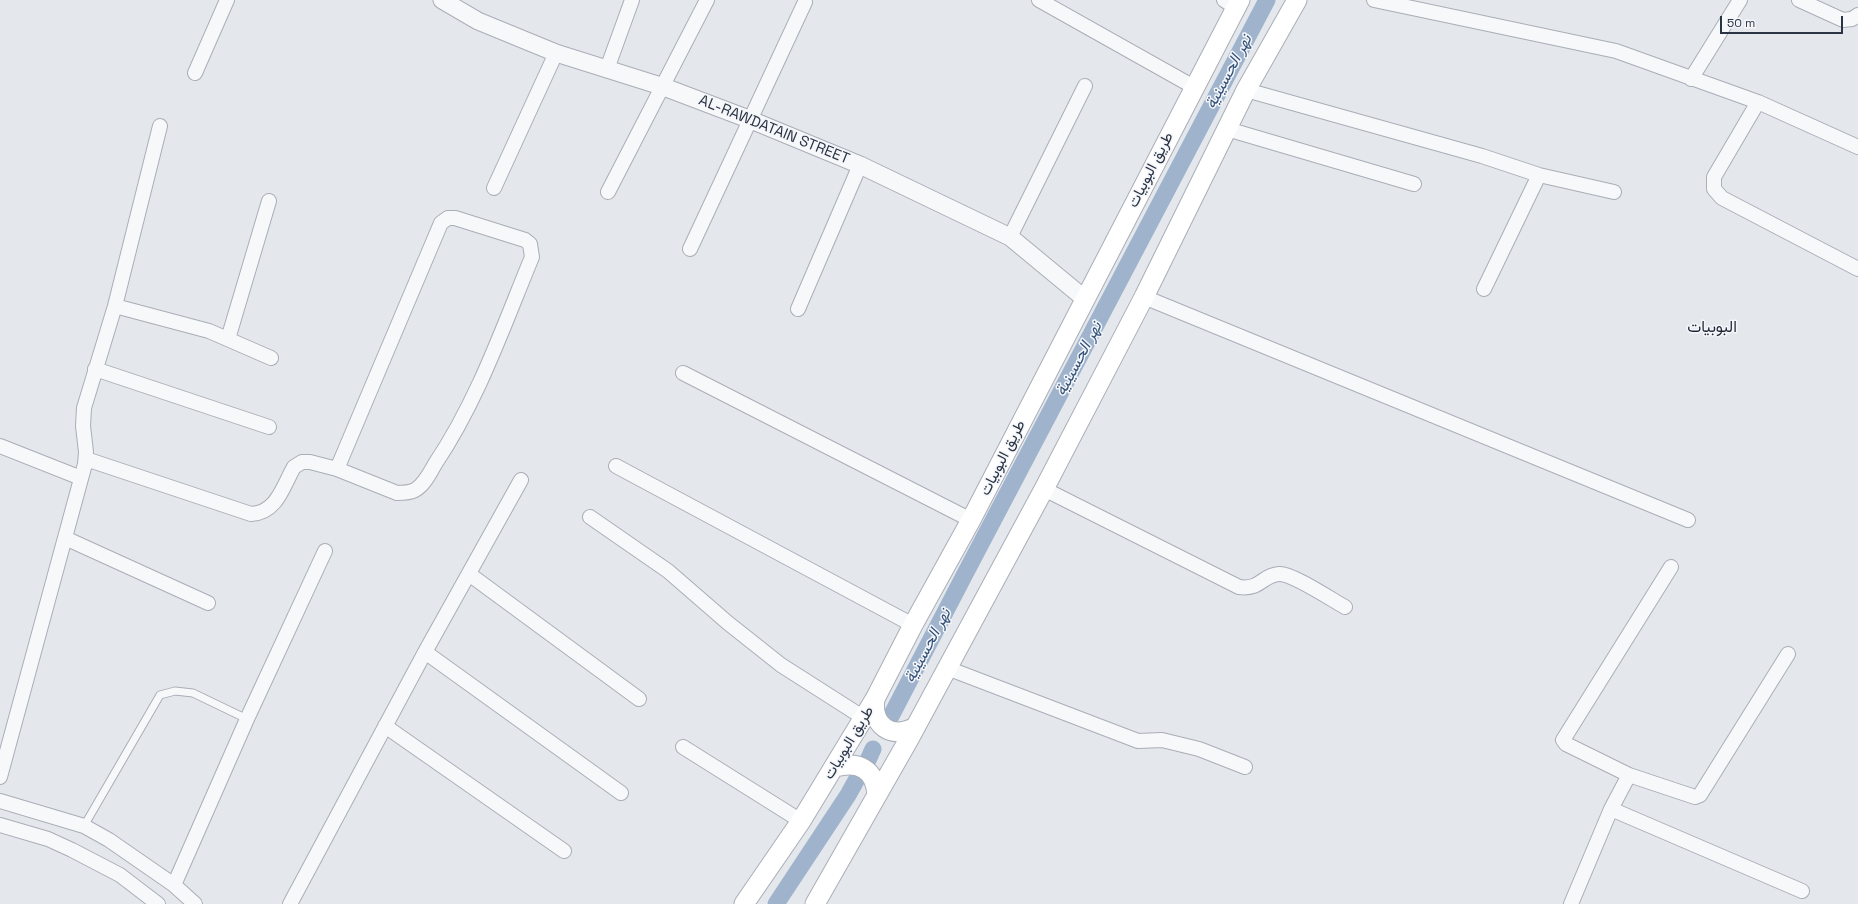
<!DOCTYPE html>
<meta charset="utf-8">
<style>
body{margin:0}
#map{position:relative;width:1858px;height:904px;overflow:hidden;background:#e4e7ec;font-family:"Space Grotesk",sans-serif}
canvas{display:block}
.scale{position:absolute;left:1720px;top:16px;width:123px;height:18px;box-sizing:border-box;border:2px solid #2b3445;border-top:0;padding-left:5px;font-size:12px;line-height:14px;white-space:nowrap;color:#2b3445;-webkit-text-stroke:3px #f4f6f9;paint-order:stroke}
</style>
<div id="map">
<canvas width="1858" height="904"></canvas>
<div class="scale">50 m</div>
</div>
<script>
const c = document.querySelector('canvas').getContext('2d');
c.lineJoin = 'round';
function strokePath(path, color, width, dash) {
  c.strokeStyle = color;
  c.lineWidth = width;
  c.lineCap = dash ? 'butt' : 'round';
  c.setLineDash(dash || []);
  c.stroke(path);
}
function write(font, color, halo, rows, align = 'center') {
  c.font = font + ' "Space Grotesk",Vazirmatn,sans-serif';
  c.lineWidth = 3;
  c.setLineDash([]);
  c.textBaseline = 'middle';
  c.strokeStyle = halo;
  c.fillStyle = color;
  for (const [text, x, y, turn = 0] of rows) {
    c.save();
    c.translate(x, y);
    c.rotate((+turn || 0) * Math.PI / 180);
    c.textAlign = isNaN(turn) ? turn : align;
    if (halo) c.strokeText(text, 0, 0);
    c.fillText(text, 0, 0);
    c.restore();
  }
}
strokePath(new Path2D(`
 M 890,718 L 966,572 L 1267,0
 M 868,760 L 873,749
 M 776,904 L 848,795 L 858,777`), '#9fb4cc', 17);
const service = new Path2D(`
 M 84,826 L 160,695 L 175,691 L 193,693 L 247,719`);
const minor = new Path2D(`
 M 1039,0 L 1194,87
 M 1224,0 L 1236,8
 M 1374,0 L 1616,51 L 1758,102 L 1858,147
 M 1799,0 L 1843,20 L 1852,19 L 1858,15
 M 607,69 L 632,0
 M 195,73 L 227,0
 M 1691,79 L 1740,0
 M 1246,90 L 1482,156 L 1539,175 L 1614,192
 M 1758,102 L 1714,177 L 1714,189 L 1722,198 L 1858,269
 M 1227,129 L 1414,184
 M 494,188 L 556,53
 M 608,192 L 707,0
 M 1010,237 L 1085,86
 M 690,249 L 805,2
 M 1484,289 L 1539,175
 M 1144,297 L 1688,520
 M 115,306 L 209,331 L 271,358
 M 798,309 L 860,165
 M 228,339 L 269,201
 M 95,369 L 269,427
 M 683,373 L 971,520
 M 0,446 L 81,478
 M 86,459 L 251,514 C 277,513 283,486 294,467 L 302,462 L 310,462 L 337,469 L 397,493 C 403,493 409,493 415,490 C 424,485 430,473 435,464 C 478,400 503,327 532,257 L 530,244 L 525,240 L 455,218 L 448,218 L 441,223 L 337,469
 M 616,466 L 913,625
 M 1044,489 L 1239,587 C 1261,590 1262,575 1279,574 C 1292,573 1332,600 1345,607
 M 590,517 L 668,571 L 728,623 L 781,665 L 864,718
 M 65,538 L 208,603
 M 469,574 L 639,699
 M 425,652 L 621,793
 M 947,668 L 1138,741 L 1162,740 L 1199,749 L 1245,767
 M 385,726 L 564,851
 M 683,747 L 801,821
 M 1629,775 L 1566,744 L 1563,740 L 1671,567
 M 0,777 L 85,464 L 86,452 L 83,426 L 84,408 L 115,306 L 160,126
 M 0,801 L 84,826 L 109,840 L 174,885 L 195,904
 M 1611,809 L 1802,891
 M 0,825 L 48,839 L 72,850 L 120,875 L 158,904
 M 174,885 L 247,719 L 325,551
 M 290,904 L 425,652 L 521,480
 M 1571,904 L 1611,809 L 1629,775 L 1695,797 L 1700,795 L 1788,654`);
const tertiary = new Path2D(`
 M 442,0 L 478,21 L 556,53 L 664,87 L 751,120 L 860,165 L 1010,237 L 1085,299`);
const secondary = new Path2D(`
 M 875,699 C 871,725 891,740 915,727
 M 835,767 C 859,761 875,769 877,795
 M 744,904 L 801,821 L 875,699 L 913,625 L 971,520 L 1240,0
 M 815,904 L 909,739 L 1044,489 L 1144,297 L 1246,90 L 1297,0`);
strokePath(service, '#a9aeb7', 9);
strokePath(minor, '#a9aeb7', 16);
strokePath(tertiary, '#a9aeb7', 19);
strokePath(secondary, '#a9aeb7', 21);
strokePath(service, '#f7f8fa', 7);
strokePath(minor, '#f7f8fa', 14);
strokePath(tertiary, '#f7f8fa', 17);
strokePath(secondary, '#fff', 19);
write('15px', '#2b3445', '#f4f6f9', [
 ["AL-RAWDATAIN STREET",774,130,22],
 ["طريق البوبيات",1151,170,-63],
 ["طريق البوبيات",1003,458,-63],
 ["طريق البوبيات",849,743,-59]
]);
write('italic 16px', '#34527a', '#f4f6f9', [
 ["نهر الحسينية",1229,72,-62],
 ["نهر الحسينية",1079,359,-62],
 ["نهر الحسينية",928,646,-62]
]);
write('16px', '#1d2536', '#f4f6f9', [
 ["البوبيات",1712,328]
]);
</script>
